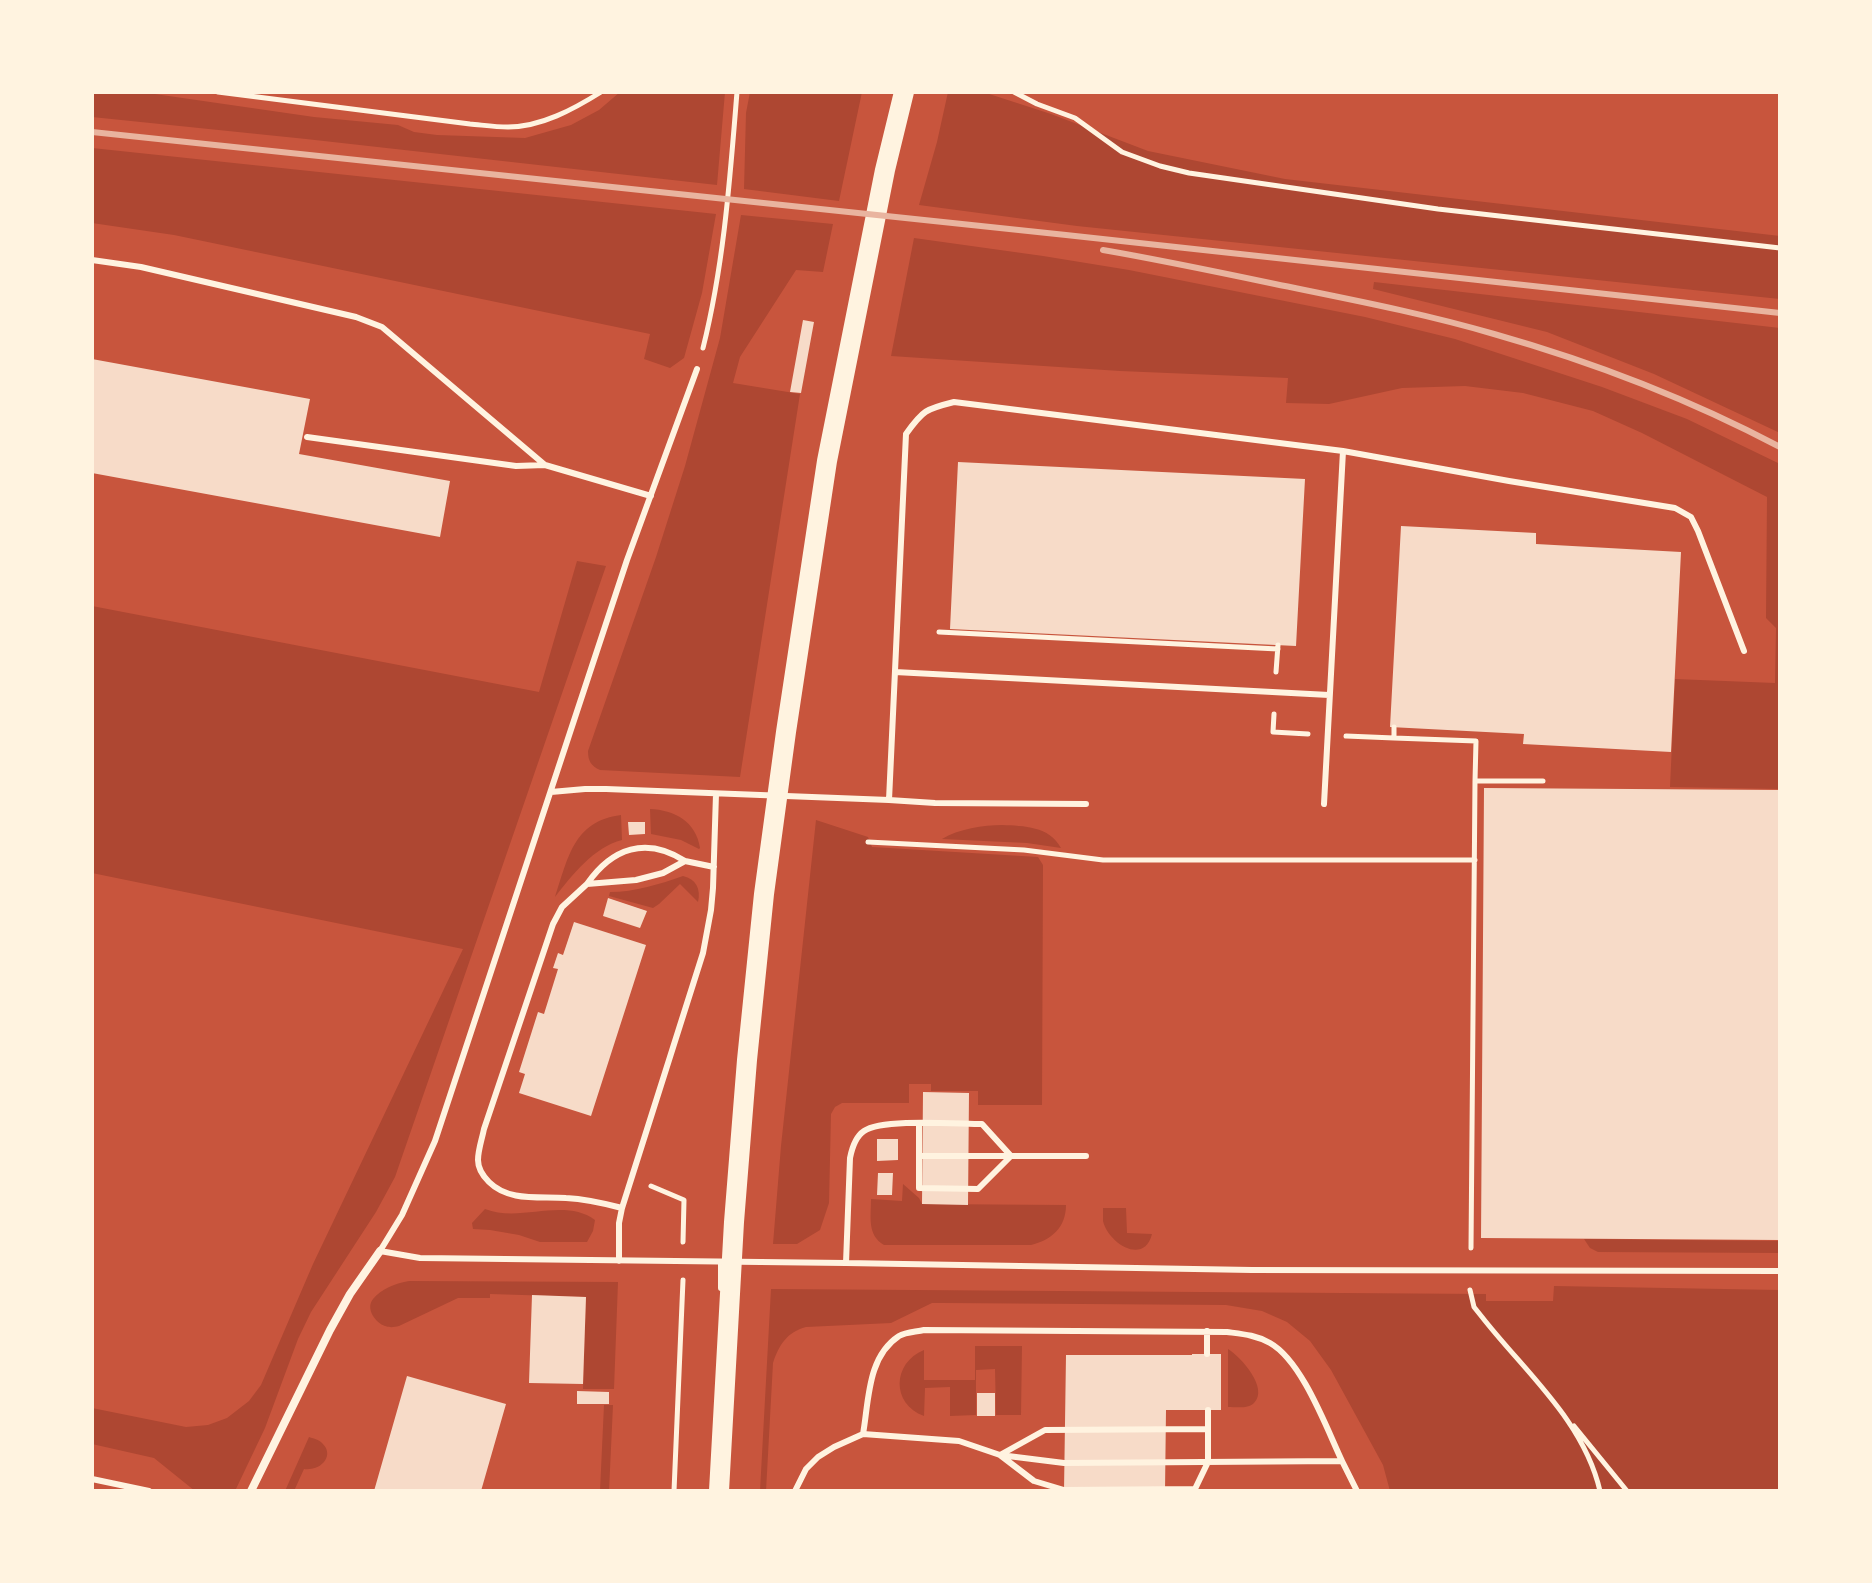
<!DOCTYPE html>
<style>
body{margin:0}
#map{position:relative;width:1872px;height:1583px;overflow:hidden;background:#c8553d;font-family:Georgia,serif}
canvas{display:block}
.frame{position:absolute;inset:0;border:94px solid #fff3e0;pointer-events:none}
</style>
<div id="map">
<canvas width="1872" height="1583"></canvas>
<div class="frame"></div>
</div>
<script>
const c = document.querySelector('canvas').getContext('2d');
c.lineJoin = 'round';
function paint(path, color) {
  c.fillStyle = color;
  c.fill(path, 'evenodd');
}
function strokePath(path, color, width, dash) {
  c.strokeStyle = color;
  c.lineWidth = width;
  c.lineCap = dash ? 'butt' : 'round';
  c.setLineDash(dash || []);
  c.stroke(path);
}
paint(new Path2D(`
 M 92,92 L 141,92 L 314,117 L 398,125 L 414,132 L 437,135 L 525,138 L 571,125 L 599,110 L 620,92 L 725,92 L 717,185 L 306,139 L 92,117 Z
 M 750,92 L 862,92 L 839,201 L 744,189 L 746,113 Z
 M 948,92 L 983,92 L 1051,114 L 1148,151 L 1285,179 L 1780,236 L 1780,299 L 1077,226 L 919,205 L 937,142 Z
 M 92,148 L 716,214 L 702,293 L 684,358 L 670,368 L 644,359 L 650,334 L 174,235 L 92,223 Z
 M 741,215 L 833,224 L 823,272 L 796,270 L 740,357 L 733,383 L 800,394 L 740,777 L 600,770 C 591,766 588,761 588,751 L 656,557 L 685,466 L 720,338 Z
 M 914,238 L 1043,256 L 1129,270 L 1365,317 L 1455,339 L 1602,387 L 1687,419 L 1780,464 L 1780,789 L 1670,787 L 1675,679 L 1775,683 L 1776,628 L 1766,618 L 1767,497 L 1642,433 L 1593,411 L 1523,393 L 1465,386 L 1402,388 L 1329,404 L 1286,403 L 1288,378 L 1120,371 L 891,356 Z
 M 1374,282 L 1780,328 L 1780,433 L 1654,374 L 1547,332 L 1373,289 Z
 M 577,561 L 606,566 L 395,1177 L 376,1212 L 311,1312 L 298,1339 L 265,1428 L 235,1491 L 195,1491 L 154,1458 L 92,1444 L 92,1408 L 186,1427 L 208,1425 L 227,1418 L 249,1401 L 261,1385 L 313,1264 L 463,949 L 92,873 L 92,606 L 539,692 Z
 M 650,809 C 674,810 696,821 700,848 L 699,849 L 681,840 L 651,834 Z
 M 621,815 L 622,840 C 594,847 572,875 555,897 C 568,859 573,821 621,815 Z
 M 816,820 L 868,837 L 872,847 L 1038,857 L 1043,865 L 1042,1105 L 978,1105 L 978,1091 L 931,1091 L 931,1084 L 909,1084 L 909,1103 L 842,1103 L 835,1107 L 831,1114 L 829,1203 L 820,1230 L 797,1244 L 773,1244 L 781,1146 Z
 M 1002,825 C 1024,826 1049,826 1061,848 L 1027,843 L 942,839 C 958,829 984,825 1002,825 Z
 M 683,876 C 696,879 701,889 698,902 L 680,884 L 659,904 L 653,908 L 609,896 L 610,892 C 635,892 660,884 683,876 Z
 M 903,1184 L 919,1198 L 922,1204 L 1066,1205 C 1066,1228 1051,1240 1031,1245 L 884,1245 C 867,1235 871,1217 871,1199 L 902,1201 Z
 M 1103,1208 L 1126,1208 L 1127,1233 L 1152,1234 C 1144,1266 1108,1243 1103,1221 C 1103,1219 1103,1209 1103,1208 Z
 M 485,1209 C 520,1223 564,1197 595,1220 L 593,1231 L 587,1242 L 540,1242 L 519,1235 L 490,1230 L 473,1229 L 472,1223 Z
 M 1584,1239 L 1780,1241 L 1780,1253 L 1598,1252 L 1590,1248 Z
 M 409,1281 L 618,1282 L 614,1389 L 583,1389 L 586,1297 L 490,1294 L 490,1298 L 458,1298 L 399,1326 C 394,1327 391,1328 385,1326 C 376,1323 365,1309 373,1299 C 381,1289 396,1283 409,1281 Z
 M 1554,1286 L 1780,1290 L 1780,1491 L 1390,1491 L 1383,1465 L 1331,1370 L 1310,1341 L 1287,1322 L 1262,1311 L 1226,1305 L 944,1303 L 932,1303 L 891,1323 L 806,1327 C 787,1332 779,1345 773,1363 L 766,1491 L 760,1491 L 771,1289 L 1486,1294 L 1486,1301 L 1553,1301 Z
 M 975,1346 L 1022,1346 L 1021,1415 L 996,1415 L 995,1369 L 976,1370 L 976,1415 L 950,1416 L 950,1387 L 925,1388 L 924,1416 C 891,1404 892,1363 924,1350 L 924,1380 L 975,1380 Z
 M 1228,1349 C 1241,1357 1269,1388 1254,1403 C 1248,1409 1236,1407 1228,1407 Z
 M 604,1405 L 613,1405 L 609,1491 L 600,1491 Z
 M 309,1437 C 312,1438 320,1440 322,1443 C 335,1455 322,1471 304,1469 L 294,1491 L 285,1491 Z`), '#ae4732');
paint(new Path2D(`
 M 803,320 L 814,322 L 801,393 L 790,392 Z
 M 92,359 L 310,399 L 299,454 L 450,481 L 440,537 L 92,473 Z
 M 958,462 L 1305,479 L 1296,646 L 950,629 Z
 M 1401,526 L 1536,533 L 1536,544 L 1681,552 L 1671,752 L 1523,744 L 1524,734 L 1390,727 Z
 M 1484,788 L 1780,790 L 1780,1240 L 1481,1238 Z
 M 628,822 L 645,822 L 645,834 L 629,835 Z
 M 608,898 L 647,911 L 640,928 L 603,916 Z
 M 574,922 L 646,945 L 591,1116 L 519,1093 L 525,1074 L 519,1072 L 538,1012 L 544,1014 L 558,969 L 553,968 L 558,953 L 563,955 Z
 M 923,1092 L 969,1093 L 968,1205 L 922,1204 Z
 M 877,1139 L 898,1139 L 898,1160 L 877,1161 Z
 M 878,1173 L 893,1173 L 892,1195 L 877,1195 Z
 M 532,1295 L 586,1297 L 583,1384 L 529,1383 Z
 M 1192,1354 L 1221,1354 L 1221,1410 L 1166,1410 L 1165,1491 L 1064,1491 L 1066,1355 L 1192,1355 Z
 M 407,1376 L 506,1404 L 481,1491 L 374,1491 Z
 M 577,1391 L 609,1392 L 609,1404 L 577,1404 Z
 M 977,1393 L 995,1393 L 995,1416 L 977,1416 Z`), '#f7dbc8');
strokePath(new Path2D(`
 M 218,92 L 470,124 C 482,125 495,127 508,127 C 541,127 574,109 601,92
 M 1014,92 L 1037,104 L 1075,118 L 1122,152 L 1160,166 L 1189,173 L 1438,209 L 1780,248
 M 703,348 C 724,264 730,178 737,92
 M 939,632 L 1278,649
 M 1276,672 L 1278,645
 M 1274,714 L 1273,732 L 1308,734
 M 1346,736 L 1394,738 L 1394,727
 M 1394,738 L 1476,741 L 1475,781
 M 868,842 L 1024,850 L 1103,860 L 1475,860
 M 651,1186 L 684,1200 L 683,1242
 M 1471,1248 L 1475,781 L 1543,781
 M 1470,1290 L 1474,1307 L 1482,1317 C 1525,1372 1584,1421 1600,1491
 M 1574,1426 L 1627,1491
 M 674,1491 L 683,1280`), '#fff3e0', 5);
strokePath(new Path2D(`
 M 92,260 L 141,267 L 356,317 L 382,327 L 545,465 L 651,496
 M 697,369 L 627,560 L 435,1141 L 402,1215 L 380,1251 L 420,1258 L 846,1263 L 1252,1270 L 1780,1271
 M 307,437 L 516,466 L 545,465
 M 1343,451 L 1509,481 L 1675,508 L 1691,517 L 1698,531 L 1744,651
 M 895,672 L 1329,695
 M 551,792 L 585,789 L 606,789 L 889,800 L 935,803 L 1086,804
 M 889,800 L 906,434 C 923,410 926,409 954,402 L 1343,451 L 1324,804
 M 587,884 C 612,848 646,836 685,861
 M 919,1156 L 1086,1156
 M 622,1208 C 603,1203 585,1199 566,1198 C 540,1196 509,1202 489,1182 C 482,1175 478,1169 478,1160 C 478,1150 482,1139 484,1129 L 553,924 L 562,907 L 587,884 L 636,880 L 663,873 L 685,861 L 714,867
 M 619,1261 L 619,1223 L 622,1208 L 703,953 L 711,910 L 713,888 L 716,794
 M 846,1263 L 850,1158 C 852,1148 855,1137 864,1131 C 882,1118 957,1124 982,1124 L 1011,1156 L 978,1189 L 919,1188 L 919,1124
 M 721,1288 L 721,1262
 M 1207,1331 L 1207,1354
 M 1208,1410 L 1208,1462 L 1195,1489 L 1064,1490 L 1034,1481 L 1000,1455 L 1045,1430 L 1208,1429
 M 863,1434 C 869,1401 867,1357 899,1336 C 906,1332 916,1332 924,1330 L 1227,1332 C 1242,1334 1256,1335 1270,1343 C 1302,1361 1326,1427 1342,1461
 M 92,1479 L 149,1491
 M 795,1491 L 806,1469 L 818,1457 L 834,1447 L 863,1434 L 959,1441 L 1000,1455 L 1064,1463 L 1342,1461 L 1357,1491`), '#fff3e0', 6);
strokePath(new Path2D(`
 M 251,1491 L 330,1330 L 350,1294 L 380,1251`), '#fff3e0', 8);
strokePath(new Path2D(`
 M 719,1491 L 734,1222 L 747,1060 L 764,894 L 786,732 L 827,461 L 885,170 L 904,92`), '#fff3e0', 20);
strokePath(new Path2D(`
 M 92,132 L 1066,235 L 1780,313
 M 1103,250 C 1161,260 1218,272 1275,284 C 1348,299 1422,313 1494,334 C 1593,362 1689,399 1780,447`), '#e9b49f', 6);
</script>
